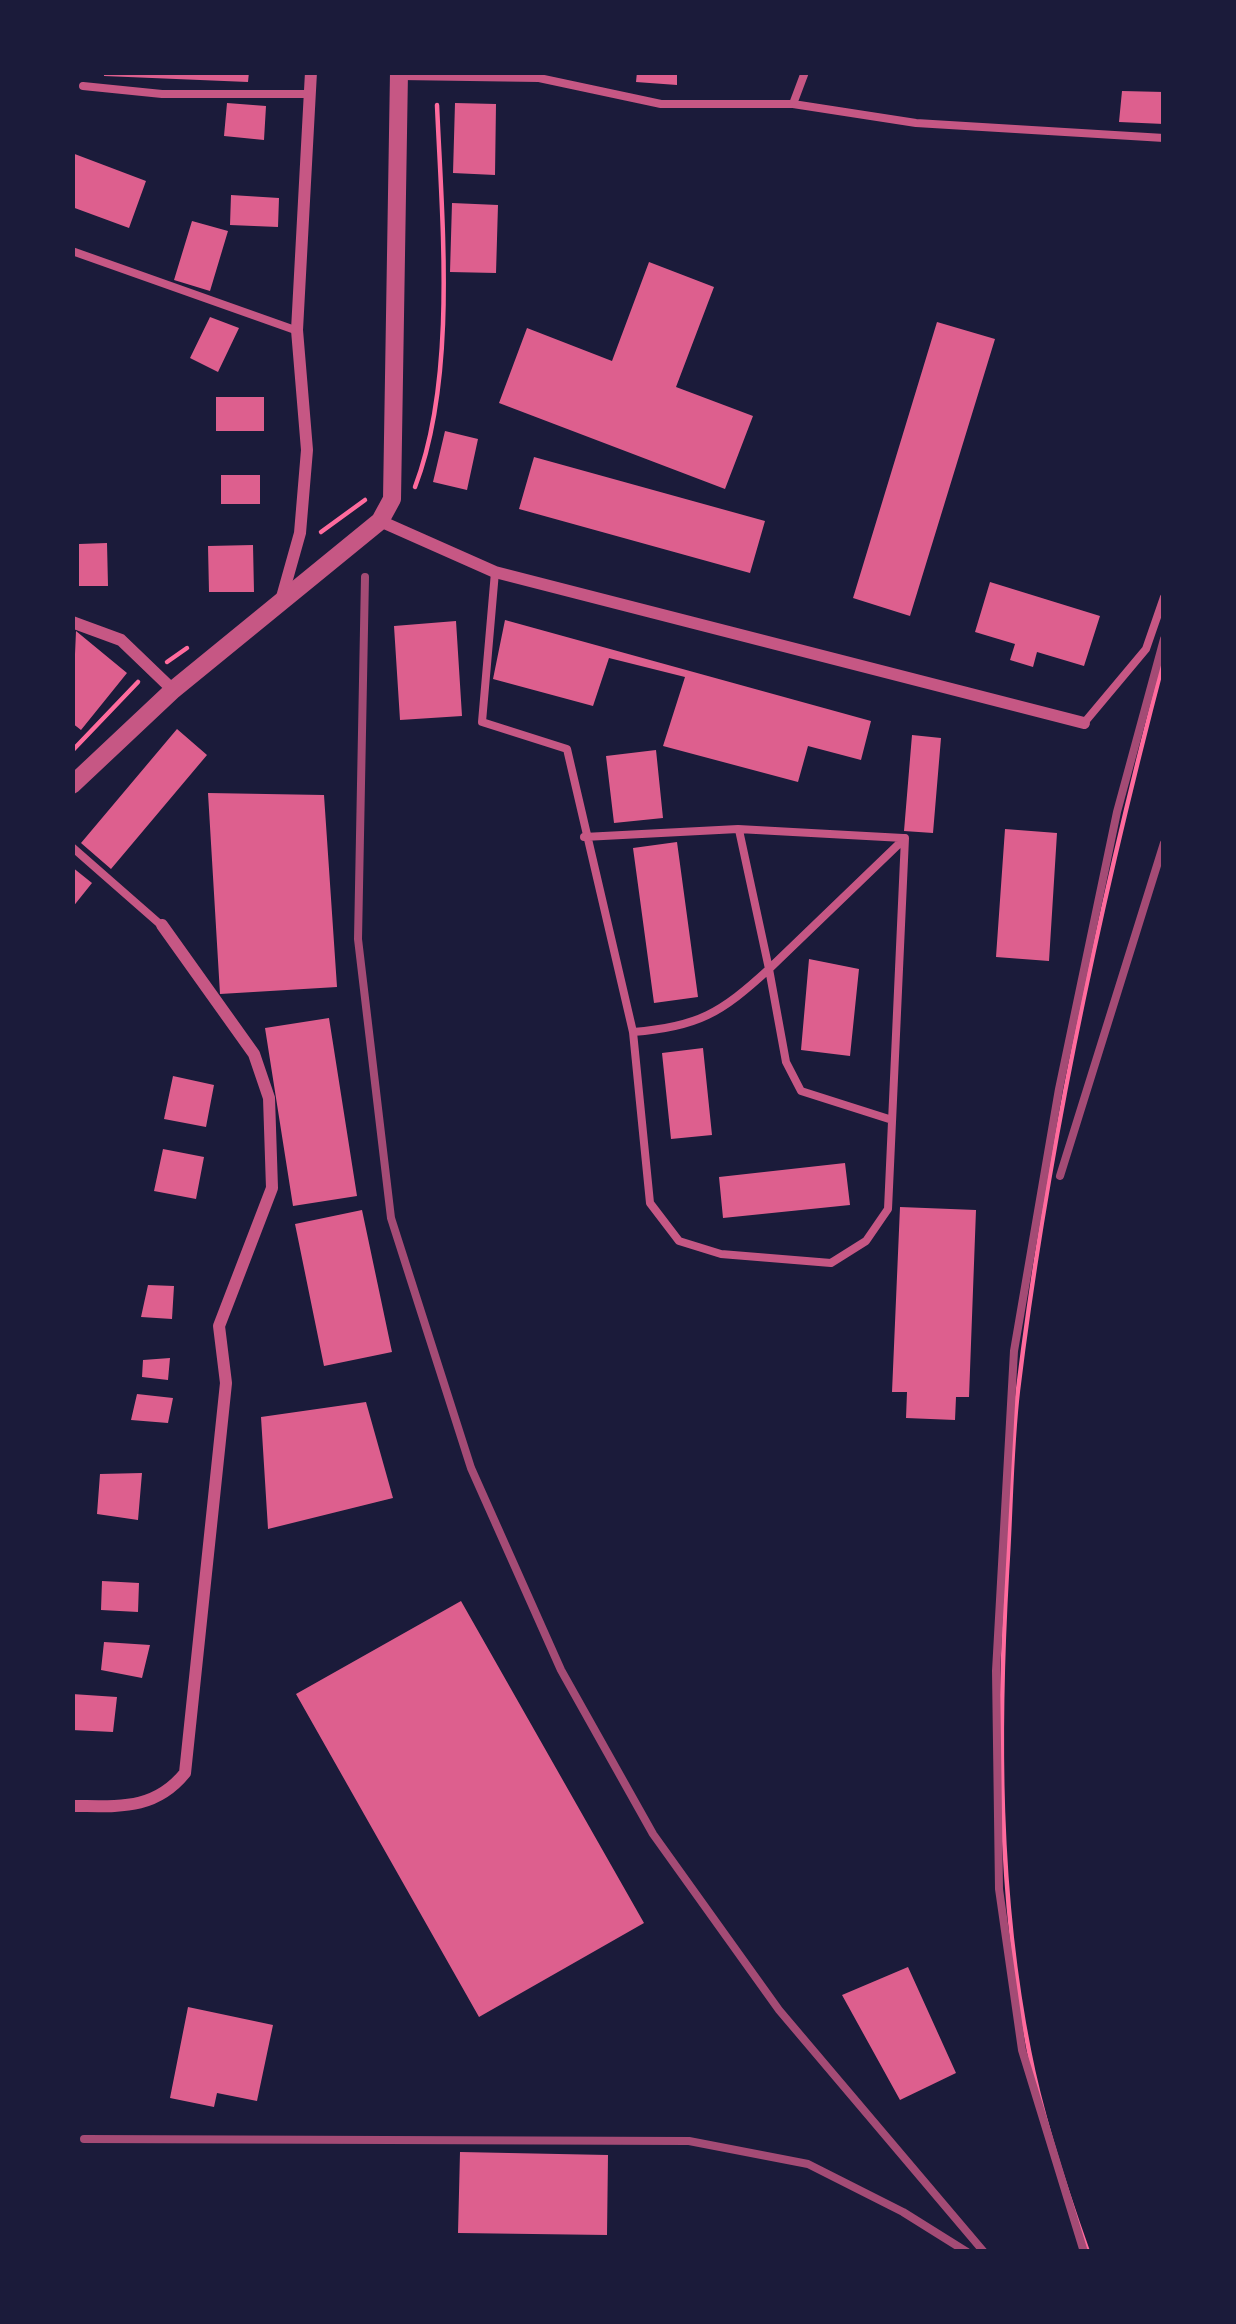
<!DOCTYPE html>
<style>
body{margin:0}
#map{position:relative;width:1236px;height:2324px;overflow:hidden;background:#1b1b3a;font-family:Arial,sans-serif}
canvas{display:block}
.frame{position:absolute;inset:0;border:75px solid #1b1b3a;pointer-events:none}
</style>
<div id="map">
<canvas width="1236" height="2324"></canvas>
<div class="frame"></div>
</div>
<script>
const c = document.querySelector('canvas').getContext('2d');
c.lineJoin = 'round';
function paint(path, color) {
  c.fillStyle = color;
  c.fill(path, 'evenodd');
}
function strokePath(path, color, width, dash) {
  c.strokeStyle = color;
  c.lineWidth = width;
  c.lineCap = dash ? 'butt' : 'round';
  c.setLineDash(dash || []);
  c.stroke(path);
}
paint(new Path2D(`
 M 104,72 L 249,72 L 248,82 L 104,76 Z
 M 637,72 L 677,72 L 677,85 L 636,82 Z
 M 1122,91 L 1164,92 L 1164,124 L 1119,122 Z
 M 227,103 L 266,106 L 264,140 L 224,136 Z
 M 455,103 L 496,104 L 495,175 L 453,173 Z
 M 72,153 L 146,181 L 129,228 L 72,207 Z
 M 231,195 L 279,198 L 278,227 L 230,225 Z
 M 452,203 L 498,205 L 496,273 L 450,272 Z
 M 192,221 L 228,231 L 210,291 L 174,280 Z
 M 649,262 L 714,287 L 676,387 L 753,416 L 725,489 L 499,403 L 527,328 L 612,361 Z
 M 210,317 L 239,328 L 218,372 L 190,358 Z
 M 937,322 L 995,339 L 910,616 L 853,598 Z
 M 216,397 L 264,397 L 264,431 L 216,431 Z
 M 445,431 L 478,439 L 467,490 L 433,482 Z
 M 534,457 L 765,521 L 750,573 L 519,509 Z
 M 221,475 L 260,475 L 260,504 L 221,504 Z
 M 107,543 L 108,586 L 79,586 L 79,544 Z
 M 253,545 L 254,592 L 209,592 L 208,546 Z
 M 990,582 L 1100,616 L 1084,666 L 1037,652 L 1033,667 L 1010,660 L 1015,644 L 975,632 Z
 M 505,620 L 871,721 L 861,760 L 808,746 L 798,782 L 663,746 L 685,677 L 609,658 L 593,706 L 493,679 Z
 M 456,621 L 462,716 L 400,720 L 394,626 Z
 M 76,631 L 127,673 L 81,730 L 72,723 Z
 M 177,729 L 207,755 L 111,869 L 81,843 Z
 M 912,735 L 941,738 L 933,833 L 904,831 Z
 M 656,750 L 663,818 L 614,823 L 606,756 Z
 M 208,793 L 324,795 L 337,987 L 220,994 Z
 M 1005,829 L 1057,833 L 1049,961 L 996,957 Z
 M 677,842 L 698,997 L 654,1003 L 633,848 Z
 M 72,867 L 92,883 L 72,908 Z
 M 809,959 L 859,969 L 850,1056 L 801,1050 Z
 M 329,1018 L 357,1196 L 293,1206 L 265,1028 Z
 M 703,1048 L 712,1135 L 671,1139 L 662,1053 Z
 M 173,1076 L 214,1085 L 206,1127 L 164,1119 Z
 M 163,1149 L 204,1157 L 196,1199 L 154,1191 Z
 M 845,1163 L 850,1205 L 723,1218 L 719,1177 Z
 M 900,1207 L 976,1210 L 969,1397 L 956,1397 L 955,1420 L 906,1418 L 907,1392 L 892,1392 Z
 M 362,1210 L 392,1352 L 324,1366 L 295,1224 Z
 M 148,1285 L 174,1286 L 172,1319 L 141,1317 Z
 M 170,1358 L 168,1380 L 142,1377 L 143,1360 Z
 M 137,1394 L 173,1398 L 168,1423 L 131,1420 Z
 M 366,1402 L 393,1498 L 268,1529 L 261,1417 Z
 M 142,1473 L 138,1520 L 97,1514 L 100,1474 Z
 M 102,1581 L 139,1583 L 138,1612 L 101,1610 Z
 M 461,1601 L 644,1923 L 479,2017 L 296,1694 Z
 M 104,1642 L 150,1645 L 142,1678 L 101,1670 Z
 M 72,1694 L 117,1697 L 113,1732 L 72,1730 Z
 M 908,1967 L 956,2073 L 900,2100 L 842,1995 Z
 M 188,2007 L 273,2025 L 257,2101 L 217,2093 L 214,2107 L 170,2098 Z
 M 460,2152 L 608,2155 L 607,2235 L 458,2233 Z`), '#dd5f8e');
strokePath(new Path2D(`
 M 415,487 C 457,377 442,222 437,105
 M 321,532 L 365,500
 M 167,662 L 187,648
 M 72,751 L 138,682
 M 1088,2252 C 1065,2188 1042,2118 1029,2051 C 998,1895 998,1730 1007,1571 C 1011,1511 1011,1449 1018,1390 C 1048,1143 1101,899 1164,659`), '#ff6b9d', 4.5);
strokePath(new Path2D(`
 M 400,76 L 539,78 L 661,104 L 793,104 L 916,123 L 1164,138
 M 83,86 L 162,94 L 308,94
 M 793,104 L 805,72
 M 72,251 L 295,330
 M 495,572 L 482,722 L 567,749 L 633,1032 L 650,1203 L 679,1241 L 721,1254 L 831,1263 L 866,1241 L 888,1209 L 905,838
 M 1084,723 L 1146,649 L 1164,597
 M 584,837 L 738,829 L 903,838
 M 72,847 L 161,925
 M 633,1032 C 698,1027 721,1013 769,969 L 739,830
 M 889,1119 L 801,1091 L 786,1062 L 769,969 L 904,839`), '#c65784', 8);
strokePath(new Path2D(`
 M 380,521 L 495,572 L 1084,723
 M 282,597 L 300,533 L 307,450 L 297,330 L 311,72
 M 72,622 L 121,640 L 173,690
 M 72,1806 C 118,1806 154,1811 185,1773 L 226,1383 L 219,1326 L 272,1188 L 269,1098 L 254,1054 L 162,925`), '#c65784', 12);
strokePath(new Path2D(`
 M 72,785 L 173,690 L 380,521 L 392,499 L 399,72`), '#c65784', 18);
strokePath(new Path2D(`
 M 365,577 L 358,939 L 391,1218 L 471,1468 L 561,1670 L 653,1834 L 779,2010 L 984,2252
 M 1060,1176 L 1164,843
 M 84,2139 L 689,2141 L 808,2164 L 903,2212 L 967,2252
 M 1084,2252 L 1022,2050 L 999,1889 L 996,1671 L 1014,1351 L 1059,1089 L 1117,812 L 1164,639`), '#a44b75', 8);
</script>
